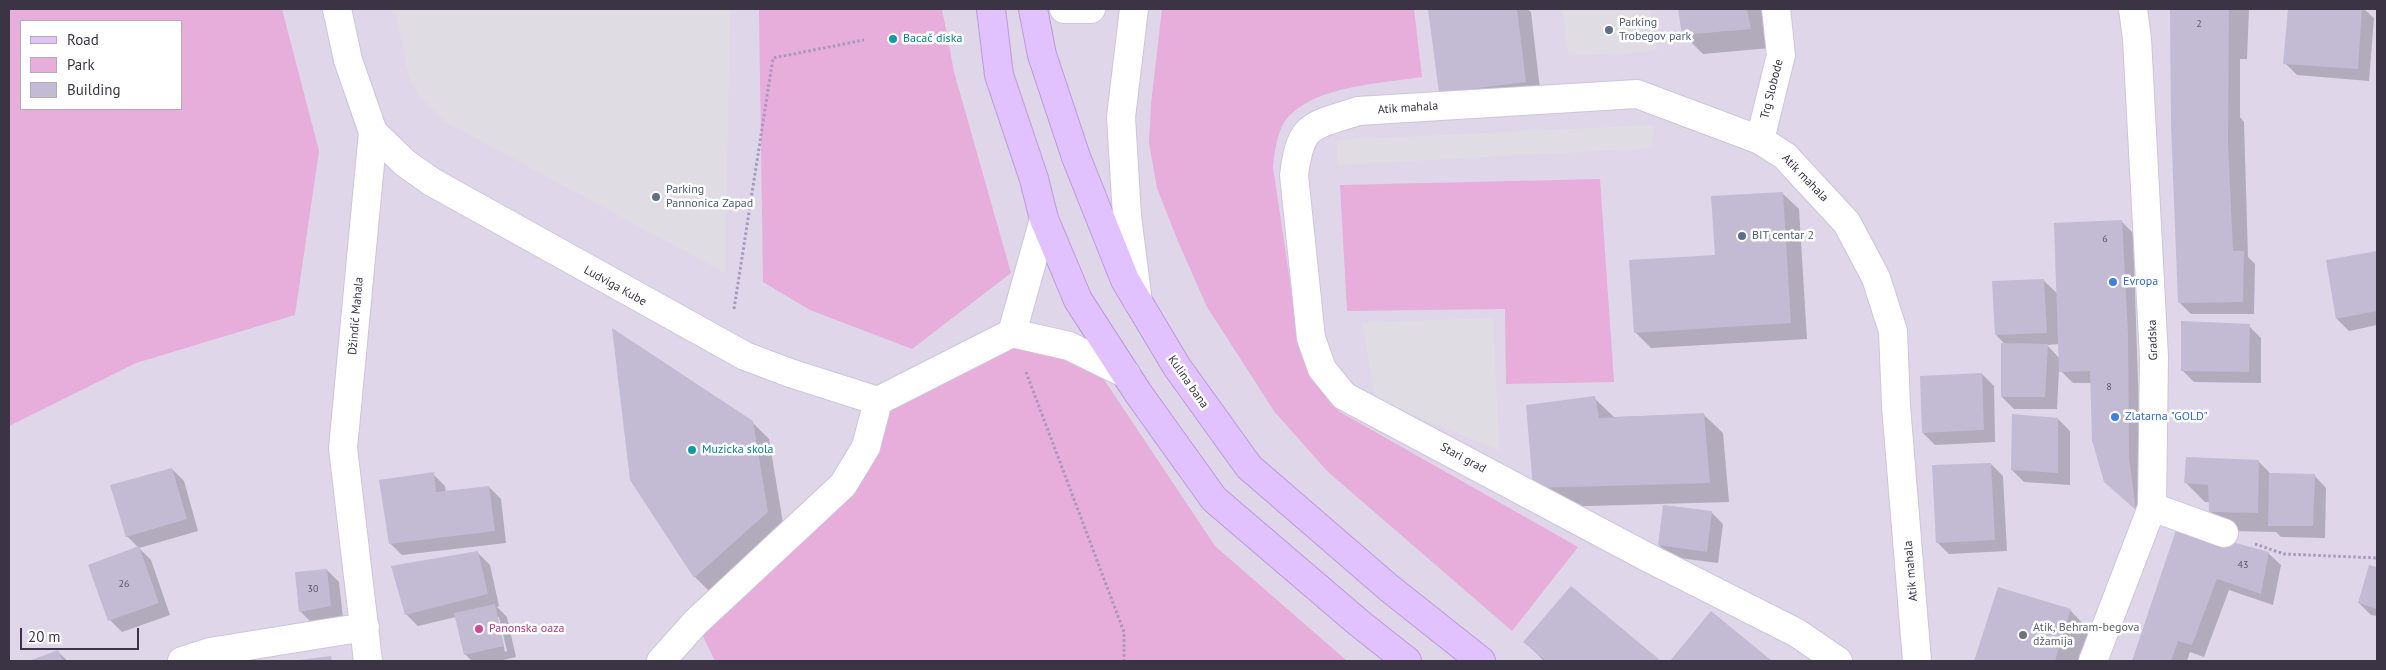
<!DOCTYPE html>
<meta charset="utf-8">
<style>
body{margin:0}
#map{position:relative;width:2386px;height:670px;overflow:hidden;background:#eae4f2;font-family:"PT Sans",sans-serif}
canvas{display:block}
.frame{position:absolute;inset:0;border:10px solid #3a3444;pointer-events:none}
.legend{position:absolute;left:20px;top:20px;width:162px;height:90px;box-sizing:border-box;background:#fff;border:1px solid #b0aeb4;margin:0;padding:6px 9px;list-style:none;font-size:15px;color:#3a3444}
.legend li{display:flex;align-items:center;gap:10px;height:25px}
.legend b{width:25px;border:1px solid #b0aeb4}
.scale{position:absolute;left:20px;top:628px;width:119px;height:22px;box-sizing:border-box;border:2px solid #3a3444;border-top:0;padding-left:6px;font-size:15px;line-height:18px;white-space:nowrap;color:#3a3444;-webkit-text-stroke:4px #fff;paint-order:stroke}
</style>
<div id="map">
<canvas width="2386" height="670"></canvas>
<div class="frame"></div>
<ul class="legend">
<li><b style="height:6px;background:#e1c2fe"></b>Road</li>
<li><b style="height:14px;background:#e7addb"></b>Park</li>
<li><b style="height:14px;background:#c3bad4"></b>Building</li>
</ul>
<div class="scale">20 m</div>
</div>
<script>
const c = document.querySelector('canvas').getContext('2d');
c.lineJoin = 'round';
function paint(path, color) {
  c.fillStyle = color;
  c.fill(path, 'evenodd');
}
function strokePath(path, color, width, dash) {
  c.strokeStyle = color;
  c.lineWidth = width;
  c.lineCap = dash ? 'butt' : 'round';
  c.setLineDash(dash || []);
  c.stroke(path);
}
function write(font, color, halo, rows, align = 'center') {
  c.font = font + ' "PT Sans",sans-serif';
  c.lineWidth = 5;
  c.setLineDash([]);
  c.textBaseline = 'middle';
  c.strokeStyle = halo;
  c.fillStyle = color;
  for (const [text, x, y, turn = 0] of rows) {
    c.save();
    c.translate(x, y);
    c.rotate((+turn || 0) * Math.PI / 180);
    c.textAlign = isNaN(turn) ? turn : align;
    if (halo) c.strokeText(text, 0, 0);
    c.fillText(text, 0, 0);
    c.restore();
  }
}
paint(new Path2D(`
 M 9,9 L 2377,9 L 2377,661 L 9,661 ZM 21,21 L 181,21 L 181,109 L 21,109 Z`), '#dfd6ea');
paint(new Path2D(`
 M 9,9 L 282,9 L 319,151 L 295,315 L 136,363 L 9,426 ZM 21,21 L 181,21 L 181,109 L 21,109 Z
 M 759,9 L 942,9 L 954,72 L 1011,273 L 912,349 L 810,310 L 763,282 Z
 M 1162,9 L 1414,9 L 1422,77 C 1383,83 1317,86 1289,116 C 1277,129 1275,150 1273,167 L 1296,322 L 1319,387 L 1340,412 L 1578,547 L 1512,631 L 1327,471 L 1274,411 L 1207,307 L 1177,239 L 1157,188 L 1149,143 L 1151,104 Z
 M 1600,179 L 1614,382 L 1506,384 L 1505,309 L 1347,311 L 1340,185 Z
 M 1012,333 L 1087,354 L 1215,546 L 1347,661 L 715,661 L 696,622 L 843,485 L 878,401 Z`), '#e7addb');
paint(new Path2D(`
 M 395,9 L 730,9 L 725,273 L 444,121 L 418,94 L 409,78 Z
 M 1562,9 L 1650,9 L 1657,51 L 1569,56 Z
 M 1654,125 L 1651,148 L 1337,165 L 1337,140 Z
 M 1493,318 L 1499,450 L 1376,400 L 1362,323 Z`), '#dfdde3');
paint(new Path2D(`
 M 1429,9 L 1527,9 L 1531,12 L 1541,98 L 1440,92 Z
 M 1679,9 L 1763,9 L 1770,48 L 1703,54 L 1683,34 Z
 M 2171,9 L 2249,9 L 2247,59 L 2240,59 L 2240,117 L 2244,122 L 2248,257 L 2255,264 L 2254,314 L 2191,314 L 2179,302 L 2172,104 Z
 M 2289,9 L 2364,9 L 2374,18 L 2369,81 L 2297,75 L 2285,63 Z
 M 1782,193 L 1799,209 L 1807,339 L 1651,348 L 1635,332 Z
 M 2121,221 L 2133,233 L 2141,470 L 2147,520 L 2118,493 L 2092,383 L 2073,383 L 2059,369 L 2057,409 L 2014,409 L 2002,397 L 2006,345 L 1996,335 L 2043,280 L 2058,294 ZM 2060,344 L 2060,359 L 2047,345 Z
 M 2377,253 L 2377,325 L 2349,331 L 2337,319 L 2328,261 Z
 M 2249,326 L 2261,338 L 2261,383 L 2194,382 L 2182,370 Z
 M 1982,374 L 1994,386 L 1995,442 L 1935,445 L 1923,433 Z
 M 1594,398 L 1614,417 L 1703,414 L 1723,433 L 1729,502 L 1554,507 L 1534,488 Z
 M 2058,419 L 2070,431 L 2070,485 L 2024,482 L 2012,470 Z
 M 752,422 L 769,439 L 784,529 L 711,593 L 695,577 Z
 M 2259,462 L 2271,474 L 2314,475 L 2326,488 L 2325,538 L 2281,537 L 2276,532 L 2230,531 L 2210,511 L 2210,502 L 2205,502 L 2185,482 Z
 M 1991,464 L 2003,476 L 2007,551 L 1949,554 L 1937,542 Z
 M 172,469 L 184,481 L 198,531 L 139,548 L 151,560 L 170,615 L 122,632 L 110,620 L 139,548 L 127,536 Z
 M 433,474 L 445,486 L 446,493 L 489,487 L 501,499 L 506,543 L 402,555 L 390,543 Z
 M 1711,512 L 1723,524 L 1718,563 L 1671,557 L 1659,545 Z
 M 478,553 L 490,565 L 499,606 L 497,607 L 507,617 L 516,657 L 499,661 L 472,661 L 465,654 L 456,617 L 418,626 L 406,614 ZM 497,617 L 499,617 L 507,651 L 505,652 Z
 M 2268,553 L 2281,565 L 2273,605 L 2229,590 L 2204,657 L 2190,652 L 2187,661 L 2133,661 L 2167,566 Z
 M 2370,566 L 2377,568 L 2377,616 L 2371,615 L 2359,603 Z
 M 327,570 L 339,582 L 343,618 L 312,623 L 300,611 Z
 M 1571,587 L 1659,661 L 1544,661 L 1525,642 Z
 M 1999,588 L 2070,610 L 2089,630 L 2080,661 L 1976,661 Z
 M 1711,613 L 1770,661 L 1672,661 Z
 M 58,652 L 68,661 L 32,661 Z`), '#0003');
paint(new Path2D(`
 M 1428,9 L 1517,9 L 1526,82 L 1439,93 Z
 M 1678,9 L 1747,9 L 1751,29 L 1682,35 Z
 M 2170,9 L 2229,9 L 2228,142 L 2233,251 L 2244,251 L 2243,302 L 2178,303 L 2171,125 Z
 M 2288,9 L 2362,9 L 2358,69 L 2283,64 Z
 M 1783,192 L 1791,323 L 1634,333 L 1629,260 L 1715,255 L 1711,196 Z
 M 2122,220 L 2128,333 L 2129,458 L 2136,510 L 2104,482 L 2092,440 L 2090,371 L 2059,372 L 2054,223 Z
 M 2377,251 L 2377,311 L 2336,319 L 2326,260 Z
 M 2044,279 L 2047,333 L 1995,335 L 1992,281 Z
 M 2181,321 L 2250,324 L 2249,372 L 2181,371 Z
 M 612,328 L 753,421 L 768,512 L 694,578 L 630,480 Z
 M 2001,343 L 2048,344 L 2045,397 L 2001,397 Z
 M 1982,373 L 1984,430 L 1922,433 L 1920,376 Z
 M 1595,396 L 1599,418 L 1704,413 L 1710,483 L 1533,488 L 1526,405 Z
 M 2012,414 L 2058,418 L 2058,473 L 2011,470 Z
 M 2186,457 L 2259,460 L 2258,513 L 2209,512 L 2208,485 L 2184,483 Z
 M 1991,463 L 1995,540 L 1936,543 L 1932,465 Z
 M 172,468 L 187,519 L 126,537 L 110,485 Z
 M 434,472 L 436,492 L 489,486 L 495,531 L 389,544 L 379,480 Z
 M 2269,473 L 2315,474 L 2313,526 L 2268,526 Z
 M 1663,505 L 1712,511 L 1707,552 L 1658,545 Z
 M 2177,527 L 2269,552 L 2261,594 L 2217,579 L 2192,645 L 2178,641 L 2171,661 L 2132,661 Z
 M 139,546 L 159,603 L 108,621 L 88,565 Z
 M 478,551 L 488,594 L 405,615 L 391,566 Z
 M 2369,565 L 2377,567 L 2377,609 L 2358,603 Z
 M 327,569 L 331,606 L 299,612 L 295,572 Z
 M 1571,586 L 1661,661 L 1546,661 L 1523,642 Z
 M 1998,587 L 2071,609 L 2055,661 L 1974,661 Z
 M 495,604 L 504,646 L 464,655 L 454,613 Z
 M 1711,611 L 1772,661 L 1670,661 Z
 M 58,650 L 63,661 L 29,661 Z
 M 331,656 L 332,661 L 300,661 L 299,660 Z`), '#c3bad4');
const pedestrian = new Path2D(`
 M 1760,140 L 1781,55 L 1776,9
 M 2152,507 L 2224,533
 M 2093,661 L 2152,507 L 2154,357 L 2137,39 L 2133,9`);
const minor = new Path2D(`
 M 182,661 L 210,652 L 365,627
 M 368,661 L 343,448 L 373,132
 M 661,661 L 696,622 L 843,485 L 866,447 L 878,401
 M 1838,661 L 1797,633 L 1645,556 L 1344,396 L 1322,369 L 1311,338 L 1294,175 C 1301,122 1311,127 1358,111 L 1637,94 L 1760,140 L 1785,156 L 1847,223 L 1876,278 L 1893,331 L 1896,406 L 1917,661`);
const tertiary = new Path2D(`
 M 337,9 L 348,60 L 373,132 L 405,163 L 432,182 L 745,356 L 790,373 L 878,401 L 1012,333
 M 1064,9 L 1091,9
 M 1134,9 L 1121,117 L 1127,216 L 1138,302
 M 1012,333 L 1069,346 L 1126,374
 M 1012,333 L 1044,219`);
const secondary = new Path2D(`
 M 991,9 L 999,75 L 1034,179 L 1044,219 L 1078,300 L 1138,393 L 1214,499 L 1359,623 L 1407,661
 M 1033,9 L 1042,55 L 1076,157 L 1125,280 L 1177,367 L 1249,467 L 1389,588 L 1481,661`);
strokePath(pedestrian, '#cec4db', 30);
strokePath(minor, '#cec4db', 30);
strokePath(tertiary, '#cec4db', 30);
strokePath(secondary, '#ba9adb', 30);
strokePath(new Path2D(`
 M 734,309 L 773,58 L 864,40
 M 1026,372 L 1124,632 L 1124,661
 M 2255,544 L 2284,554 L 2377,558`), '#a898bf', 3, [2.5, 2.5]);
strokePath(pedestrian, '#fff', 28);
strokePath(minor, '#fff', 28);
strokePath(tertiary, '#fff', 28);
strokePath(secondary, '#e1c2fe', 28);
for (const [x, y, r, color] of [
 [1609,30,5,"#5c6f8a"],
 [893,39,5,"#0f9aa8"],
 [656,197,5,"#5c6f8a"],
 [1742,236,5,"#5c6f8a"],
 [2113,282,5,"#3f7fe0"],
 [2115,417,5,"#3f7fe0"],
 [692,450,5,"#0f9aa8"],
 [479,629,5,"#d1479c"],
 [2023,635,5,"#6b7280"]
]) {
  const dot = new Path2D();
  dot.arc(x, y, r, 0, 2 * Math.PI);
  c.fillStyle = color;
  c.fill(dot);
  strokePath(dot, '#fff', 2);
}
write('10px', '#5c5668', null, [
 ["2",2199,24],
 ["6",2105,239],
 ["8",2109,387],
 ["43",2243,565],
 ["26",124,584],
 ["30",313,589]
]);
write('12px', '#4e5e75', '#fff', [
 ["Parking",1619,23],
 ["Trobegov park",1619,37],
 ["Parking",666,190],
 ["Pannonica Zapad",666,204],
 ["BIT centar 2",1752,236]
], 'left');
write('12px', '#0d838f', '#fff', [
 ["Bacač diska",903,39],
 ["Muzicka skola",702,450]
], 'left');
write('12px', '#3a3444', '#fff', [
 ["Trg Slobode",1772,89,-76],
 ["Atik mahala",1408,108,-4],
 ["Atik mahala",1805,178,46],
 ["Ludviga Kube",615,286,29],
 ["Džindić Mahala",356,316,-85],
 ["Gradska",2153,340,-92],
 ["Kulina bana",1188,382,55],
 ["Stari grad",1463,458,28],
 ["Atik mahala",1911,571,-95]
]);
write('12px', '#366cbe', '#fff', [
 ["Evropa",2123,282],
 ["Zlatarna \"GOLD\"",2125,417]
], 'left');
write('12px', '#5b616d', '#fff', [
 ["Atik, Behram-begova",2033,628],
 ["džamija",2033,642]
], 'left');
write('12px', '#b23c85', '#fff', [
 ["Panonska oaza",489,629]
], 'left');
</script>
